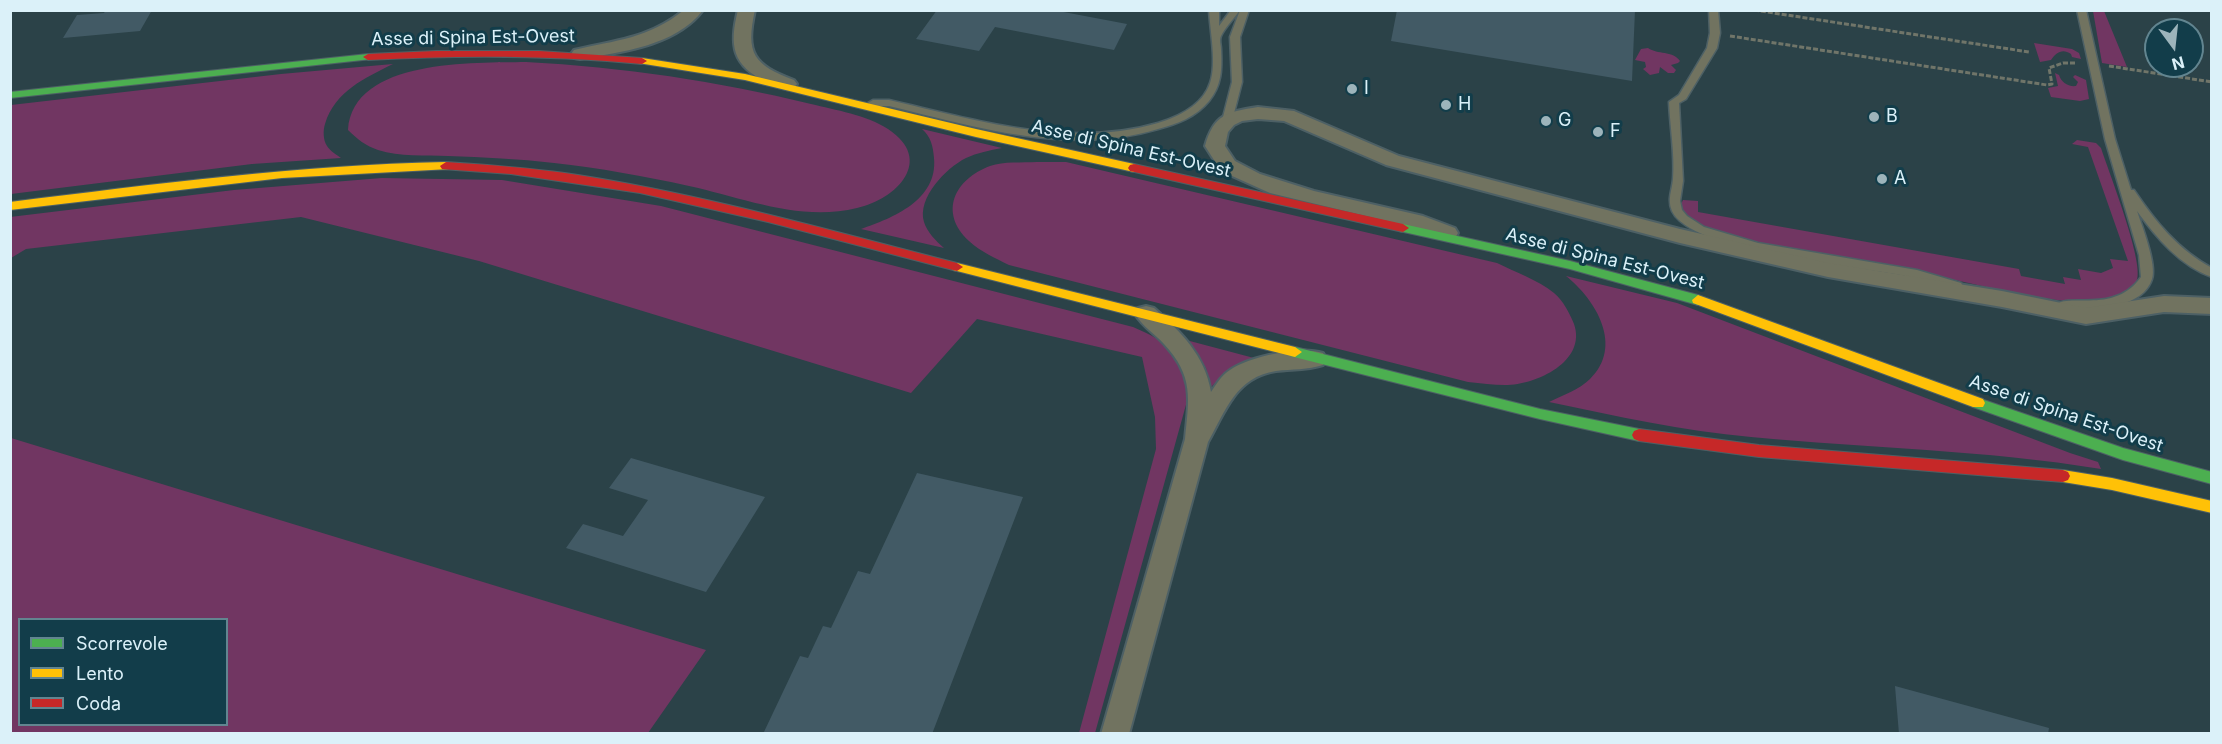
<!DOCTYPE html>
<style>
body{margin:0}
#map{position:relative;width:2222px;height:744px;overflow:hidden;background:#2b4248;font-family:Inter,sans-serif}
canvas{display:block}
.frame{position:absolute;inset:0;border:12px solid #dbf1f9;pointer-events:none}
.legend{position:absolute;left:18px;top:618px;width:210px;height:108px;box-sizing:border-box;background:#123d4a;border:2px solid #628590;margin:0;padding:8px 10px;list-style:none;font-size:18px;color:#dbf1f9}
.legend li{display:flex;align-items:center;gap:12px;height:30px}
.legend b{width:30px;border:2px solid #628590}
.north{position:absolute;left:2144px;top:18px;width:60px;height:60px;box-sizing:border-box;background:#123d4a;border:2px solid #628590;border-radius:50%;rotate:165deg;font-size:16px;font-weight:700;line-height:24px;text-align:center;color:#dbf1f9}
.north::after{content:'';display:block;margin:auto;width:21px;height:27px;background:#9db4bb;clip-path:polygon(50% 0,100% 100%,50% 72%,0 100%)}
</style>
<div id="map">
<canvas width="2222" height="744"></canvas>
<div class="frame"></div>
<ul class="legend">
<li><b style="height:8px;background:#4caf50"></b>Scorrevole</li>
<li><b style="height:8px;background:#ffc107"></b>Lento</li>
<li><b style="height:8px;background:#c62828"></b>Coda</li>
</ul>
<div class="north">N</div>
</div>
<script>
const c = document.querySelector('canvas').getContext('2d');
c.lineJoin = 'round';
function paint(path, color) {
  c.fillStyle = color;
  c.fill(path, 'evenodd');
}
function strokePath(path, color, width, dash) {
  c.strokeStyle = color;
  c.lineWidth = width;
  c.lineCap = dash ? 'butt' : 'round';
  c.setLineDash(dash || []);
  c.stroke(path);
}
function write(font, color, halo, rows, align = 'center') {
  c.font = font + ' Inter,sans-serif';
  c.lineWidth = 6;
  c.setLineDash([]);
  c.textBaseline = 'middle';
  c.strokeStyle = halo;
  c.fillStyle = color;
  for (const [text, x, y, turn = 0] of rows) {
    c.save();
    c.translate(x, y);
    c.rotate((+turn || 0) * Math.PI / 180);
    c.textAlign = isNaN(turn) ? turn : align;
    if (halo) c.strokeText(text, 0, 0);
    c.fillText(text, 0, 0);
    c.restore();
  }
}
paint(new Path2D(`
 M 2093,11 L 2104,11 L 2127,67 L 2102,63 Z
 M 2034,43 L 2072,49 L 2079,53 L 2081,59 L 2072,57 L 2071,54 C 2062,48 2056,53 2051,60 L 2040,62 Z
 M 1648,48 C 1658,55 1672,50 1680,61 L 1678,63 L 1671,65 L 1676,70 L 1674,73 L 1668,73 L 1660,67 L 1659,73 L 1650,75 L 1643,69 L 1646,67 L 1645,62 L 1635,60 L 1641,49 Z
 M 526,62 C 623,67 717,81 811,104 C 835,110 867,115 888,129 C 935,160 897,199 857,208 C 800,222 744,198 689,186 C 644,176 599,168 554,163 C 519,159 483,157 448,156 C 425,155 400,157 378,150 C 366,146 357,139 348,130 C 353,58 475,63 526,62 Z
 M 393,64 C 365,78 335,91 325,124 C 323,130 323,140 327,146 C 330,151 337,155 341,158 L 252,164 L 11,194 L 11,105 L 281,74 Z
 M 2055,73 L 2059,75 C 2061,82 2068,87 2076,86 L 2078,82 L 2073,77 L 2075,75 L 2086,80 L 2089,99 L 2080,101 L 2051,97 L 2048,88 L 2058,86 Z
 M 922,129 L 1002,148 C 990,150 977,153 966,158 C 946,168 917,198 924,222 C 927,232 936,241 944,248 L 861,229 C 893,218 938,200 934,158 C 933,146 931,137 922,129 Z
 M 2077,140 L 2096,143 L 2101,148 C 2108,170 2147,268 2136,282 C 2125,297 2094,303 2077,302 C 2023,298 1970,282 1916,272 C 1860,261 1802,254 1747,240 C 1730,235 1710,231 1695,223 C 1688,219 1683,213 1680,206 L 1683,200 L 1698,201 L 1698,212 L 2019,269 L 2021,276 L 2065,284 L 2063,277 L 2081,280 L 2078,269 L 2101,273 L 2113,268 L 2110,259 L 2128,261 L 2088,147 L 2072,144 Z
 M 1037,162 L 1066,162 L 1497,263 C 1515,272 1538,280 1554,293 C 1563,300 1570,314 1574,324 C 1587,361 1537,385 1505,385 C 1493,385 1481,383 1468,382 L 1009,265 C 995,258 981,252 969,241 C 938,212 955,179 990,166 C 1004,161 1022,163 1037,162 Z
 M 382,178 L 502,180 L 661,206 L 1133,327 C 1170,343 1182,353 1189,394 L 1095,733 L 1079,733 L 1156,449 L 1155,417 L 1142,357 L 977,319 L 911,393 L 479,261 L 301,217 L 26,249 L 11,258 L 10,217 L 234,190 Z
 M 1566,276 L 1677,303 L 2070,453 L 2098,462 L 2101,469 C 1985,450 1868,448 1751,437 C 1683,431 1616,416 1549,402 C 1563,395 1579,390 1590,379 C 1624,346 1596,300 1566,276 Z
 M 1186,340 L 1254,358 L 1229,370 L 1210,388 L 1206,368 Z
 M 10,438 L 11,438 L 706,650 L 648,733 L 11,733 ZM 20,620 L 226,620 L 226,724 L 20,724 Z`), '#713662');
paint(new Path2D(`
 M 106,10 L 152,10 L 140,31 L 63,38 L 77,15 L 104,13 Z
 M 937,10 L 1053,10 L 1127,24 L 1114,50 L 995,27 L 979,51 L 916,39 Z
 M 1397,10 L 1635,10 L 1632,81 L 1391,41 Z
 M 631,458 L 765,497 L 706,592 L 566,548 L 583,524 L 623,536 L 648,500 L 609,488 Z
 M 917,473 L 1023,497 L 932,734 L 763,734 L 800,656 L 808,658 L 823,626 L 831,628 L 858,571 L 870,574 Z
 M 1895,686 L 2049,728 L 2048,734 L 1899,734 Z`), '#425a65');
const lane = new Path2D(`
 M 1209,10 L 1219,10 L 1219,26 L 1231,10 L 1240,10 C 1234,19 1225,27 1221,36 C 1219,40 1221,45 1221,49 C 1222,69 1222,85 1209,101 C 1196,117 1177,124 1158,129 C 1069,156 976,127 889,106 L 873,106 L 868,103 L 873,100 L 889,100 C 976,120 1069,149 1158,123 C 1178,117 1203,105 1210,83 C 1217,64 1210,31 1209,10 Z
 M 1240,10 L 1249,10 L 1240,37 L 1242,82 L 1232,121 L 1227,124 L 1222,121 L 1232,82 L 1230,37 Z
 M 1709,10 L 1718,10 L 1720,33 L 1717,48 L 1686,99 L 1679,103 L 1683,181 L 1680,201 L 1682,210 L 1687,216 L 1704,227 L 1758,243 L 1917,270 L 1961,283 L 1963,286 L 1961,289 L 1957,290 C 1936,284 1917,278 1895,274 C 1851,266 1690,251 1672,211 C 1667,199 1672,191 1673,179 C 1675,154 1670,127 1669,102 L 1679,95 L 1707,48 L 1710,33 Z
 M 2077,10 L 2086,10 L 2115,139 L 2131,190 L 2134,190 C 2155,221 2178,250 2212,268 L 2212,277 C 2180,266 2156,237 2137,211 C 2142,226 2157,265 2152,279 C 2143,307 2101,309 2078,309 C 2070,309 2062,311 2056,305 C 2068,292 2114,315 2141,277 L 2139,255 L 2105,139 Z`);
const street = new Path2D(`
 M 684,10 L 703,10 C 676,46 621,52 580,59 L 574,58 L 571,54 L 574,50 C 616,40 648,39 684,10 Z
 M 738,10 L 755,10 C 745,54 754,65 794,80 L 797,84 L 794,88 C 785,90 776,86 767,82 C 732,66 729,45 738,10 Z
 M 1258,107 L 1294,111 L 1399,156 L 1680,229 L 1828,263 L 2002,291 L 2086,308 L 2164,296 L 2212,298 L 2212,314 L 2164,312 L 2086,324 L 2002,307 L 1828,277 L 1680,243 L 1386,165 L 1284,121 L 1258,119 L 1242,121 L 1234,125 L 1228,132 L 1225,146 L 1235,161 L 1260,174 L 1314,191 L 1423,216 L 1455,228 L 1458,233 L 1455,238 L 1448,240 L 1412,227 L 1270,193 L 1221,171 L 1205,146 C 1214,114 1227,112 1258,107 Z
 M 1146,306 L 1154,308 C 1180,331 1205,355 1211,392 C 1217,383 1222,375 1230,370 C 1250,356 1300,346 1323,353 L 1326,359 L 1323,365 C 1308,370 1292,369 1276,371 C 1236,377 1226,410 1208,442 L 1129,734 L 1101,734 L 1185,439 C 1189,399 1194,376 1164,344 C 1155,334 1142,326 1135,314 L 1138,308 Z`);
const fast = new Path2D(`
 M 368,54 L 372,55 L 372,59 L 10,98 L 10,92 Z
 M 1403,224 L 1570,261 L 1698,295 L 1704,300 L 1698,305 L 1570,269 L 1399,231 L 1397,228 Z
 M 1295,347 L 1540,409 L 1639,429 L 1644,431 L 1646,435 L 1644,439 L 1639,441 L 1540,419 L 1290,356 L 1288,352 Z
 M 1978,398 L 2123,448 L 2212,472 L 2212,484 L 2123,460 L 1973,407 L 1971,403 L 1973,399 Z`);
const slow = new Path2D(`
 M 642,58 L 745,74 L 976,129 L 1134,164 L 1140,168 L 1134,172 L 976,137 L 745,80 L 638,63 L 637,61 Z
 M 446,162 L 452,166 L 450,169 L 282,178 L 10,210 L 10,202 C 155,184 300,165 446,162 Z
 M 957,263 L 1295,347 L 1302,352 L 1295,357 L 953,270 L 951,267 L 953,264 Z
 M 1698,295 L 1983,399 L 1985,403 L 1983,407 L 1973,407 L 1693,303 L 1692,300 Z
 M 2063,470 L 2112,478 L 2212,501 L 2212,513 L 2112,490 L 2063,482 L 2058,480 L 2056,476 L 2058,472 Z`);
const jam = new Path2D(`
 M 436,51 L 539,51 L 642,58 L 647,61 L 642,64 C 551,55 460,55 368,60 L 363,57 L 368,54 Z
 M 446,162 C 490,165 534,168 578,175 C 706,195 831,231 957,263 L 963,267 L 957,271 L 768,222 L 640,193 L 511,174 L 442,169 L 440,166 Z
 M 1134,164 L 1403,224 L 1409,228 L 1403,232 L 1130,171 L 1128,168 L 1130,165 Z
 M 1639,429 L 1759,445 L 2063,470 L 2068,472 L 2070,476 L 2068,480 L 2063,482 L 1759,457 L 1639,441 L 1634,439 L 1632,435 L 1634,431 Z`);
strokePath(lane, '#4d6065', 3);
strokePath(street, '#4d6065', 4);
strokePath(fast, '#4d6065', 2);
strokePath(slow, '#4d6065', 2);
strokePath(jam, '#4d6065', 2);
strokePath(new Path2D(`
 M 1754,10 L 2029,52
 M 1730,36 L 2047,85 L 2052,84 L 2049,68 L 2063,63 L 2077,63
 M 2109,66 L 2212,82`), '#707569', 3, [5, 2]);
paint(lane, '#717360');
paint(street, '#717360');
paint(fast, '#4caf50');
paint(slow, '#ffc107');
paint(jam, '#c62828');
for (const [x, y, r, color] of [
 [1352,89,6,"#9db4bb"],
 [1446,105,6,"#9db4bb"],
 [1874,117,6,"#9db4bb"],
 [1546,121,6,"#9db4bb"],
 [1598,132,6,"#9db4bb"],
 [1882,179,6,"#9db4bb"]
]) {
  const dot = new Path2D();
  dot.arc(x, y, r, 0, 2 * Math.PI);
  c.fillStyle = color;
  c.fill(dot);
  strokePath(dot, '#123d4a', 2);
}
write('18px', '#dbf1f9', '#123d4a', [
 ["Asse di Spina Est-Ovest",473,38,-1],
 ["Asse di Spina Est-Ovest",1131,149,13],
 ["Asse di Spina Est-Ovest",1605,259,14],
 ["Asse di Spina Est-Ovest",2066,414,19]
]);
write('18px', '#dbf1f9', '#123d4a', [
 ["I",1364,89],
 ["H",1458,105],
 ["B",1886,117],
 ["G",1558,121],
 ["F",1610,132],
 ["A",1894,179]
], 'left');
</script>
